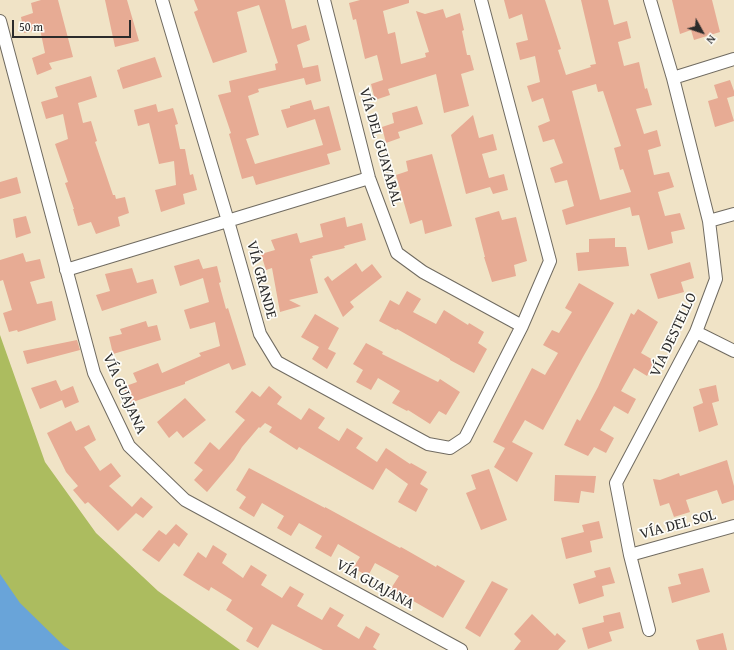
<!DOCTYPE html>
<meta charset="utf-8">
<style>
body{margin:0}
#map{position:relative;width:734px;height:650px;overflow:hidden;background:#f0e3c6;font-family:"Gentium Book Plus",serif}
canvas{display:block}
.north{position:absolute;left:682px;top:12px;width:40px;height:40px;-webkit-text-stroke:3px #fdfcf7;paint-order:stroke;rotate:130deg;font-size:11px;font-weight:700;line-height:16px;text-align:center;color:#2b2b2b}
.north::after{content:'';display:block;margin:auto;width:14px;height:18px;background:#2b2b2b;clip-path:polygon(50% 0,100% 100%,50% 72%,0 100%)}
.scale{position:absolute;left:12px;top:20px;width:119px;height:18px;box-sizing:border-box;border:2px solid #2b2b2b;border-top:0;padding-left:5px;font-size:12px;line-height:14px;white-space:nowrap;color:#2b2b2b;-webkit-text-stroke:3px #fdfcf7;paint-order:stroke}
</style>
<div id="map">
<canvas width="734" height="650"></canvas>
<div class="north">N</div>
<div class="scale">50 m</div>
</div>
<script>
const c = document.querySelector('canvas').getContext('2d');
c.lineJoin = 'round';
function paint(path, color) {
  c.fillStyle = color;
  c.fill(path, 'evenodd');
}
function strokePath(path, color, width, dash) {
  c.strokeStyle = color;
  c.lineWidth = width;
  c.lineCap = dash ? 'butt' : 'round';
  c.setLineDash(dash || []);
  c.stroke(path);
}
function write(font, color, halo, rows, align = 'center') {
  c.font = font + ' "Gentium Book Plus",serif';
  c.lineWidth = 3.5;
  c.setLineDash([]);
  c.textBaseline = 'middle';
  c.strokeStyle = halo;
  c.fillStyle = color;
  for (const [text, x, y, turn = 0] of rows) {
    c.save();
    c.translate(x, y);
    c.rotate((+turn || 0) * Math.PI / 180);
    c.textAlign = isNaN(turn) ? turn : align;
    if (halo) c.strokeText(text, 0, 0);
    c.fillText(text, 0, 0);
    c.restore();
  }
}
paint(new Path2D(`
 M 0,335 L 45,462 L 96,533 L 158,591 L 240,650 L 0,650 Z`), '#acbc5f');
paint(new Path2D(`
 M 0,574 L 20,603 L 64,646 L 70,650 L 0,650 Z`), '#69a4d9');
paint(new Path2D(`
 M 41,0 L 58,0 L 73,57 L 49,63 L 52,69 L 37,75 L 32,58 L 45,53 L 40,29 L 24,33 L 21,17 L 33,13 L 31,3 Z
 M 105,0 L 127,0 L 139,41 L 115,47 Z
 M 194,0 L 285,0 L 292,29 L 306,25 L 310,40 L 297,45 L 303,68 L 318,65 L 321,81 L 306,85 L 304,78 L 258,89 L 259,92 L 248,96 L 259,135 L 246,139 L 255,164 L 323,145 L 315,119 L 287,128 L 281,110 L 290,108 L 290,106 L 311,100 L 314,110 L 329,106 L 341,150 L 327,154 L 330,164 L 256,185 L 253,176 L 242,179 L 229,134 L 231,133 L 218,95 L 231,92 L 229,81 L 276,70 L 275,64 L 278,63 L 259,5 L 237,12 L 247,52 L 213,63 L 194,12 L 198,10 Z
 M 360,0 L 409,0 L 409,3 L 383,11 L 388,34 L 395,32 L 401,64 L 426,57 L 425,53 L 429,52 L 416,11 L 425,14 L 443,9 L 446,18 L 460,13 L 464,30 L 462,31 L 467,55 L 470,55 L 474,70 L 461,74 L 469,106 L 444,113 L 436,74 L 388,89 L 390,95 L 375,100 L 371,84 L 383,80 L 377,55 L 365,59 L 356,19 L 353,20 L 349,3 Z
 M 504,0 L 545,0 L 561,49 L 558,50 L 566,75 L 591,67 L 590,65 L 596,64 L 581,0 L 608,0 L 614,25 L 627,21 L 631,38 L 618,42 L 624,66 L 639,62 L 645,89 L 647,88 L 652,105 L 636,109 L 644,134 L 657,130 L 661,146 L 648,150 L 654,175 L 669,172 L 674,187 L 658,192 L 665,216 L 680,213 L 685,229 L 671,232 L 673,243 L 648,250 L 639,215 L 632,216 L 630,207 L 566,225 L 562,210 L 574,206 L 567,180 L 555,183 L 550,168 L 563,163 L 554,139 L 543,142 L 538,126 L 550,121 L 543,98 L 532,102 L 527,86 L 540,82 L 535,56 L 520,60 L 516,43 L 528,40 L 522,14 L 509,19 ZM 596,84 L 598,92 L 603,91 L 621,146 L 614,148 L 620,170 L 623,169 L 631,192 L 600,200 L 572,91 Z
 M 672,0 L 712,0 L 720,32 L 694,40 L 691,30 L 680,34 Z
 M 155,57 L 162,77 L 123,89 L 117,70 L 120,69 L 120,68 Z
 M 91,76 L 97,97 L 78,103 L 83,123 L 91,121 L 97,141 L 95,142 L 113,195 L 115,195 L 116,199 L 125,197 L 129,213 L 118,217 L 120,226 L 96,234 L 91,222 L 78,226 L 73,209 L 74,209 L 65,183 L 68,182 L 55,144 L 68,139 L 63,114 L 46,119 L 41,102 L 58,97 L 55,87 Z
 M 730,80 L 734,91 L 734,96 L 727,98 L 734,121 L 715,127 L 708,101 L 718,98 L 714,85 Z
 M 156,104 L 158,112 L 173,108 L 178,124 L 175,125 L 180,149 L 185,149 L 190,175 L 193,174 L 197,190 L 183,194 L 185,204 L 161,212 L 155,190 L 176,185 L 174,161 L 159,164 L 149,123 L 138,126 L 134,110 Z
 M 417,106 L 423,124 L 398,132 L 400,138 L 386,143 L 382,127 L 394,123 L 392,113 Z
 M 473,115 L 479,138 L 493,134 L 497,150 L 482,154 L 489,178 L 504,174 L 508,190 L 493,194 L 490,187 L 466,194 L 451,135 Z
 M 432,154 L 452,226 L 425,234 L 423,224 L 424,223 L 423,224 L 422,220 L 410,224 L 396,175 L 408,171 L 406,161 Z
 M 17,177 L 21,193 L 0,199 L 0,182 Z
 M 499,211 L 502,220 L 516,217 L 527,261 L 514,265 L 516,276 L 492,282 L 484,257 L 485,257 L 475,218 Z
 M 26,216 L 31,233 L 16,238 L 13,219 Z
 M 345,217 L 347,227 L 362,223 L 366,240 L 344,246 L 345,248 L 312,256 L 313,258 L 310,259 L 318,293 L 289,300 L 301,306 L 280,312 L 272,268 L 266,270 L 261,254 L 275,250 L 271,240 L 297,233 L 300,243 L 323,237 L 320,224 Z
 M 615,238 L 615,247 L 626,247 L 629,266 L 578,271 L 576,253 L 589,252 L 589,239 Z
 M 23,253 L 26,262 L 40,259 L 45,278 L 30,282 L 37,304 L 52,301 L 56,320 L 18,332 L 17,330 L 9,332 L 3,313 L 12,310 L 3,280 L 0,281 L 0,260 Z
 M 199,259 L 203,269 L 217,266 L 221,282 L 219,283 L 226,309 L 228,308 L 246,365 L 232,370 L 229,363 L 185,382 L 185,384 L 130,403 L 123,387 L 137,382 L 133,373 L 158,363 L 162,373 L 201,356 L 199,353 L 220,346 L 215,322 L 190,329 L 184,310 L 209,302 L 203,278 L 180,286 L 174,266 Z
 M 690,262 L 694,278 L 681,282 L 684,292 L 658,299 L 650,274 Z
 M 356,263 L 362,272 L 372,264 L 382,277 L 350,302 L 354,307 L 343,317 L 324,279 L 328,276 L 332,281 Z
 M 132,268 L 137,283 L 153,279 L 157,293 L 102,311 L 96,295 L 110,291 L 105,274 Z
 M 579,283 L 614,303 L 583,357 L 543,430 L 525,420 L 512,442 L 533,453 L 517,482 L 494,467 L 505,448 L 493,442 L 532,368 L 545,375 L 558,353 L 543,345 L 552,330 L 559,333 L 572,312 L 565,308 Z
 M 407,291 L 421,299 L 413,312 L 436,324 L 444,310 L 468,325 L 469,323 L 484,332 L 478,343 L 487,349 L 474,373 L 450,360 L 450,359 L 397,329 L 396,330 L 379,321 L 390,300 L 399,305 Z
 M 638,309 L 658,322 L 641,353 L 655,361 L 647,376 L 634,368 L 621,391 L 636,399 L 628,414 L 614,406 L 600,430 L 614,438 L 606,453 L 594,447 L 588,456 L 564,445 L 577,419 L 580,421 L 598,387 L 631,313 L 634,315 Z
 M 315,314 L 339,328 L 328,349 L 336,353 L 327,369 L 312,359 L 319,347 L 301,337 Z
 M 146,321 L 148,327 L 157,325 L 161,340 L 113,354 L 109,337 L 122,334 L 120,329 Z
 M 77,340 L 80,350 L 27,364 L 23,351 Z
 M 366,343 L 383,352 L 382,354 L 438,382 L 440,379 L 460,392 L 446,415 L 439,411 L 430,424 L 408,410 L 407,411 L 392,403 L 400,391 L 378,378 L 371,390 L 356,382 L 363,370 L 353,364 Z
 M 56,380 L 61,391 L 73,386 L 79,402 L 65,408 L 62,400 L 40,409 L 31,388 Z
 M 716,385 L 719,401 L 712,403 L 718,425 L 699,432 L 693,407 L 703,403 L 699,389 Z
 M 269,386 L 282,397 L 277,404 L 301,420 L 309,408 L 325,418 L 318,428 L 339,441 L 347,428 L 363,438 L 356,448 L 377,462 L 386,448 L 410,464 L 411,463 L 427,472 L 420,484 L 428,489 L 416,512 L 398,502 L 408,484 L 386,468 L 373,490 L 299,447 L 297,450 L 269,432 L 272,427 L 265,423 L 260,428 L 259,427 L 242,447 L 234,460 L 207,492 L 194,480 L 203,470 L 194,463 L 210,442 L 219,450 L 245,420 L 235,412 L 252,391 L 260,397 Z
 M 185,398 L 206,420 L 183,438 L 177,431 L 169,438 L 157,422 Z
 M 71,421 L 76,431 L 89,425 L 96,440 L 84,447 L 100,471 L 111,463 L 121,476 L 109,486 L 132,507 L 141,497 L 153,507 L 143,518 L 136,513 L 118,531 L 88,502 L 85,504 L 73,490 L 78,486 L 66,472 L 47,433 Z
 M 727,460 L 734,486 L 734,500 L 722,504 L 717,490 L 686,500 L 690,512 L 674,517 L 669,503 L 660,506 L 653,479 L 660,480 L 679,473 L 680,476 Z
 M 249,468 L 325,508 L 325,507 L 400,548 L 401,547 L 436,567 L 437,565 L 465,581 L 443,618 L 408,598 L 407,600 L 390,590 L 399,576 L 375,563 L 368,576 L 353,568 L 360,557 L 338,544 L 331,557 L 315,548 L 322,536 L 299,523 L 291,536 L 277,528 L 284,516 L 262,503 L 254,517 L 239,508 L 246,497 L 236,490 Z
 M 489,469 L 507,520 L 481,530 L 466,493 L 476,489 L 471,475 Z
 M 555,475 L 596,476 L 594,493 L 581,491 L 579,503 L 554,501 Z
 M 599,521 L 603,538 L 590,541 L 592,552 L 566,559 L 561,538 L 584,532 L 582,525 Z
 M 176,524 L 188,534 L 179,547 L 174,543 L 159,562 L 142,550 L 159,530 L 166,535 Z
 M 213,545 L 227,554 L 222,563 L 243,578 L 251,565 L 267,575 L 261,585 L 282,598 L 290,586 L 304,594 L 297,606 L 322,620 L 330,607 L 344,615 L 337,626 L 359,639 L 366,626 L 380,634 L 373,647 L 377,650 L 323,650 L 272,624 L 258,648 L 246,641 L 253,628 L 226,610 L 232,600 L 211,587 L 209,591 L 183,575 L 198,552 L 206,558 Z
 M 610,567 L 615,583 L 602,586 L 604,596 L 579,604 L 573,584 L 596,577 L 594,571 Z
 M 703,568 L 710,592 L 672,603 L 668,587 L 681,584 L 678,574 Z
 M 492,581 L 508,589 L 480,637 L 465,628 Z
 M 620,612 L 624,628 L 609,632 L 612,641 L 588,649 L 582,628 L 604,622 L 603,616 Z
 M 532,614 L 555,636 L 557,633 L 566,641 L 558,650 L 514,650 L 521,641 L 514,634 Z
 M 723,633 L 727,650 L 699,650 L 696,640 Z`), '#e7ab94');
const street = new Path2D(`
 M 162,0 L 228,221 L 260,334 L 277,362 L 428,444 L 450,448 L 465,438 L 522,326 L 550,261 L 481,0
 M 324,0 L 369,178 L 397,253 L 423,272 L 522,326
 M 0,21 L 94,373 L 129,446 L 185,500 L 461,650
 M 673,78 L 734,59
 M 709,221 L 734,214
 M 66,270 L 369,178
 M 696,332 L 734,351
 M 630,555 L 734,526
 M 649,630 L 630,555 L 616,483 L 696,332 L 716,279 L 709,221 L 673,78 L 650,0`);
strokePath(street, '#706b61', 14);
strokePath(street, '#fff', 12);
write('15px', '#2b2b2b', '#fdfcf7', [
 ["VÍA DEL GUAYABAL",380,147,74],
 ["VÍA GRANDE",261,280,75],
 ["VÍA DESTELLO",674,335,-65],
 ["VÍA GUAJANA",124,394,66],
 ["VÍA DEL SOL",678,525,-15],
 ["VÍA GUAJANA",375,585,29]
]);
</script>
